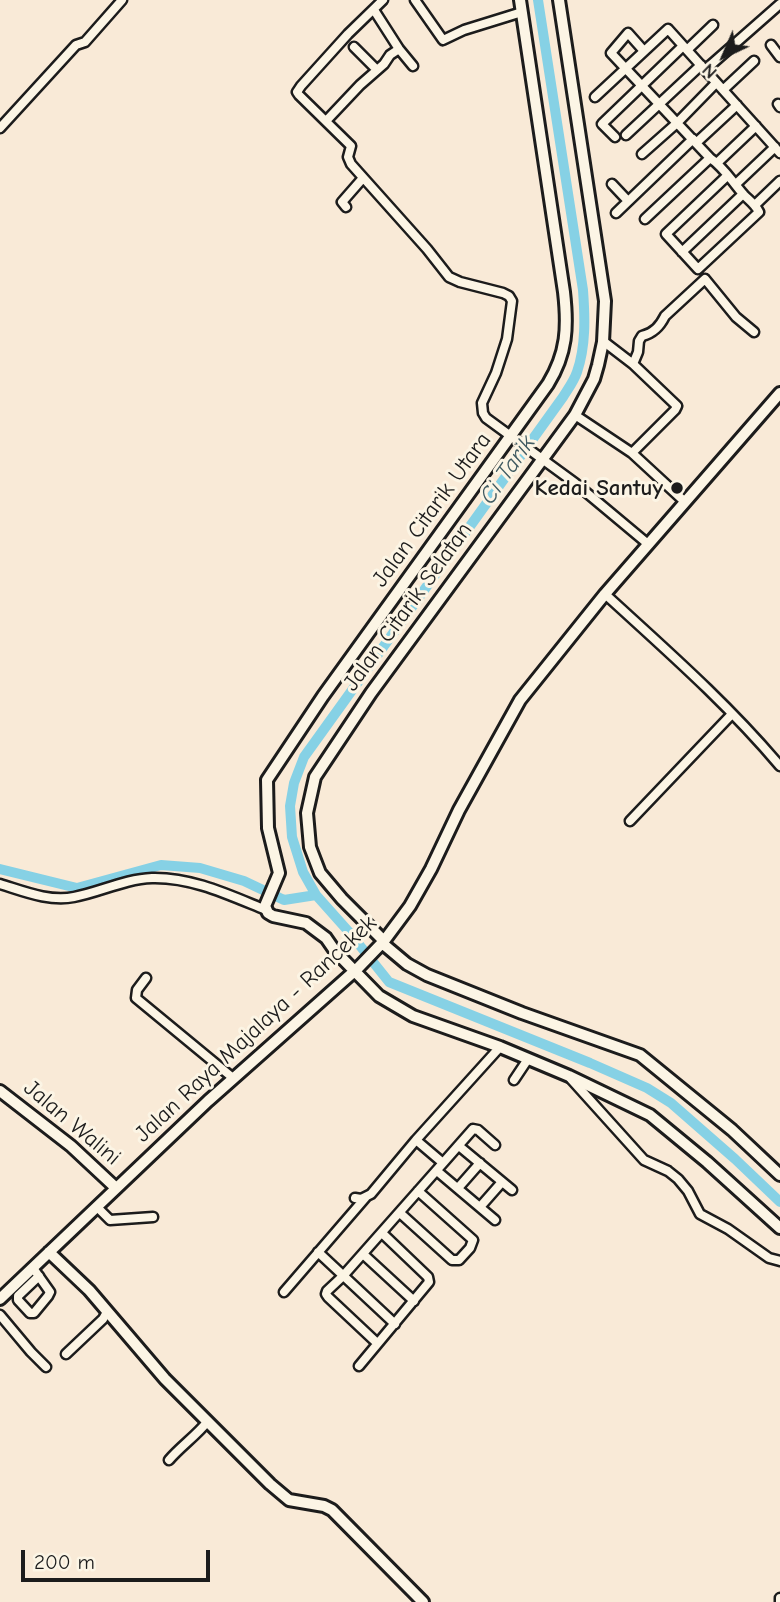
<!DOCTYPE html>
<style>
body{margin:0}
#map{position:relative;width:780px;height:1602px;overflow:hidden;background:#f9ead7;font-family:"Comic Neue",sans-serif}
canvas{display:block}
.north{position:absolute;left:689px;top:21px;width:70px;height:70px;-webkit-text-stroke:5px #fcf5e5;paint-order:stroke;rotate:224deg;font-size:19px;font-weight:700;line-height:28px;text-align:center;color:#1c1c1c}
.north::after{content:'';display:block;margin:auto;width:24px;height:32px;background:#1c1c1c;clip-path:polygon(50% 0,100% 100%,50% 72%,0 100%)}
.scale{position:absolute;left:21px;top:1550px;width:189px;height:32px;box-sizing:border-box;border:4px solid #1c1c1c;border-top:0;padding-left:9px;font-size:21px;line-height:24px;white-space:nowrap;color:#1c1c1c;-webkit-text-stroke:5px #fcf5e5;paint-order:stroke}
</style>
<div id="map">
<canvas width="780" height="1602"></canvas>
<div class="north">N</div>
<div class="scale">200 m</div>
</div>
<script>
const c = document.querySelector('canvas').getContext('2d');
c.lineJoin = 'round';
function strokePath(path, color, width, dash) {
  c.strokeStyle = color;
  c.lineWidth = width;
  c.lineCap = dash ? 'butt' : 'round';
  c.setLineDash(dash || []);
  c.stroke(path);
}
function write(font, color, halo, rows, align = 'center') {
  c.font = font + ' "Comic Neue",sans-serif';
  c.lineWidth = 6;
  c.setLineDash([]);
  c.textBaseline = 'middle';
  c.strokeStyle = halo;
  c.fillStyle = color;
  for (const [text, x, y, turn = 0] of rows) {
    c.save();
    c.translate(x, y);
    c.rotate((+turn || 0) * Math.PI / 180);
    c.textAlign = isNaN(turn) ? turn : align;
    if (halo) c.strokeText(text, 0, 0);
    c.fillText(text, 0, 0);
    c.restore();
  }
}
strokePath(new Path2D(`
 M 538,0 L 583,290 C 585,317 586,346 577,372 C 574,381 568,389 563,397 L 304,757 L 294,783 L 290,806 L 292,837 L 303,872 L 316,895 L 349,932 L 389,982 L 590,1063 L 647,1088 L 671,1103 L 735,1159 L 780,1202
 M 0,869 L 77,888 L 161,865 L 200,868 L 244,881 L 284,900 L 316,895`), '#86d1e5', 10);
const street = new Path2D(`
 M 383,0 L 348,34 L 301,86 L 297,92 L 299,95 L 351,146 L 348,157 L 351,164 L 427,249 L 449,277 L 460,282 L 503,293 L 509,296 L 512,301 L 507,339 L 496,373 L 482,403 L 483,413 L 486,418 L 575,483 L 648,544
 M 415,0 L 443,40 L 464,30 L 522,12
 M 374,10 L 399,49 L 413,66
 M 771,45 L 780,57
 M 354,47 L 377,70
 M 687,50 L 713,25
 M 644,51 L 628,33 L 611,53 L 710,158 C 724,167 733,183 744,195 C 750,201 755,204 759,212 L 698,269 L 666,234 L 727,176
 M 705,70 L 780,4
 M 723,90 L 754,61
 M 595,97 L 668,29 L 780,153
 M 778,104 L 780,107
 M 326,121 L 360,85 L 384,64 L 390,55 L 399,49
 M 0,128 L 76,45 L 85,42 L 122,0
 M 626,135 L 701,65
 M 615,137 L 602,124 L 683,46
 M 696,143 L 737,105
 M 642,154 L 677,123 L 716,83
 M 717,163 L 756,126
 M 612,184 L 628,201
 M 736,184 L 775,147
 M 755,205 L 780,181
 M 346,207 L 342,202 L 363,178
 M 616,213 L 693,139
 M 645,219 L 710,158
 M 682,252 L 743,194
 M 603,341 L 633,364 L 677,406 L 675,410 L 632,453
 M 633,364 L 638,352 L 639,341 L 642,336 C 654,333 660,326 665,316 L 705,279 L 736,317 L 754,332
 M 575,415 L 632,453 L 684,501
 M 605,594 C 665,649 727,703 780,766
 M 630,821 L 732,714
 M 0,884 C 23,891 49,902 74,897 C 100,892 125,879 152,878 C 192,877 229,895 266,910
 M 146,978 L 137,990 L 136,998 L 233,1078
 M 571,1079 L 644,1160 L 668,1171 L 678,1179 L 688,1191 L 700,1214 L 728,1229 L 769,1258 L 780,1261
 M 514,1080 L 528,1059
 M 416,1140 L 500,1047
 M 459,1146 L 512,1190
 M 443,1163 L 473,1129 L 478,1130 L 495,1145
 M 437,1171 L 495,1220
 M 458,1188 L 480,1163
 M 355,1198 L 361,1199 L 371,1194 L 416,1140 L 443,1163 L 343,1276 L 327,1291 L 326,1294 L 328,1297 L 377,1343
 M 97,1207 L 110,1220 L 153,1217
 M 480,1207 L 502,1182
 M 400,1213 L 452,1260 L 459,1260 L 470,1248 L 473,1240 L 418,1191
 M 318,1252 L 395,1324
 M 363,1254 L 414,1301
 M 33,1268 L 50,1292 L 48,1296 L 34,1313 L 30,1313 L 18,1300 L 18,1296 L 39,1276
 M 284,1292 L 366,1197
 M 0,1315 L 31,1352 L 46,1367
 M 66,1354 L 103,1319 L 107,1312
 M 359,1366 L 429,1282 L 428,1277 L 382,1233
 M 169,1460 C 181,1446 196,1436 208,1421
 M 780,1602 L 780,1598`);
const secondary = new Path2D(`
 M 520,0 L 564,292 C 568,327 567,353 548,384 L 323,696 L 267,780 L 268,828 L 279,873 L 265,906 L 268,913 L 273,916 L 306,923 L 326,938 L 335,951 L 379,996 L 413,1016 L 500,1047 L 569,1076 L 650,1115 L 707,1162 L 780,1228
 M 384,941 L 342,899 L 320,873 L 310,847 L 307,813 L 315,777 L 371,693 L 575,415 L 594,379 L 598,365 L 603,342 L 605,301 L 559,0
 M 382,943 L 407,964 L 427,975 L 522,1013 L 640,1055 L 732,1130 L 780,1175
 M 0,1091 L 71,1146 L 116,1188
 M 49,1252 L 89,1290 L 165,1379 L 270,1484 L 289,1500 L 324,1506 L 332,1510 L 423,1602
 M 0,1299 L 208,1101 L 358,968 L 384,941 L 410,906 L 431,869 L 459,810 L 520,700 L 605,594 L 780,393`);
strokePath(street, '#1c1c1c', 13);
strokePath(secondary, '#1c1c1c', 16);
strokePath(street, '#fcf5e5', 8);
strokePath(secondary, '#fcf5e5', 10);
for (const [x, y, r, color] of [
 [677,488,7,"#1c1c1c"]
]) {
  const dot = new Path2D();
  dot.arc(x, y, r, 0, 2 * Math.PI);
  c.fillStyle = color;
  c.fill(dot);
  strokePath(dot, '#fcf5e5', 2.5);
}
write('bold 23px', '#1c1c1c', '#fcf5e5', [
 ["Kedai Santuy",663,488]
], 'right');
write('23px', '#1c1c1c', '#fcf5e5', [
 ["Jalan Citarik Utara",432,510,-54],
 ["Jalan Citarik Selatan",408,607,-54],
 ["Jalan Raya Majalaya - Rancekek",256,1029,-43],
 ["Jalan Walini",72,1123,40]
]);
write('italic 24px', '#415b62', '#fcf5e5', [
 ["Ci Tarik",508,470,-55]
]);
</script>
